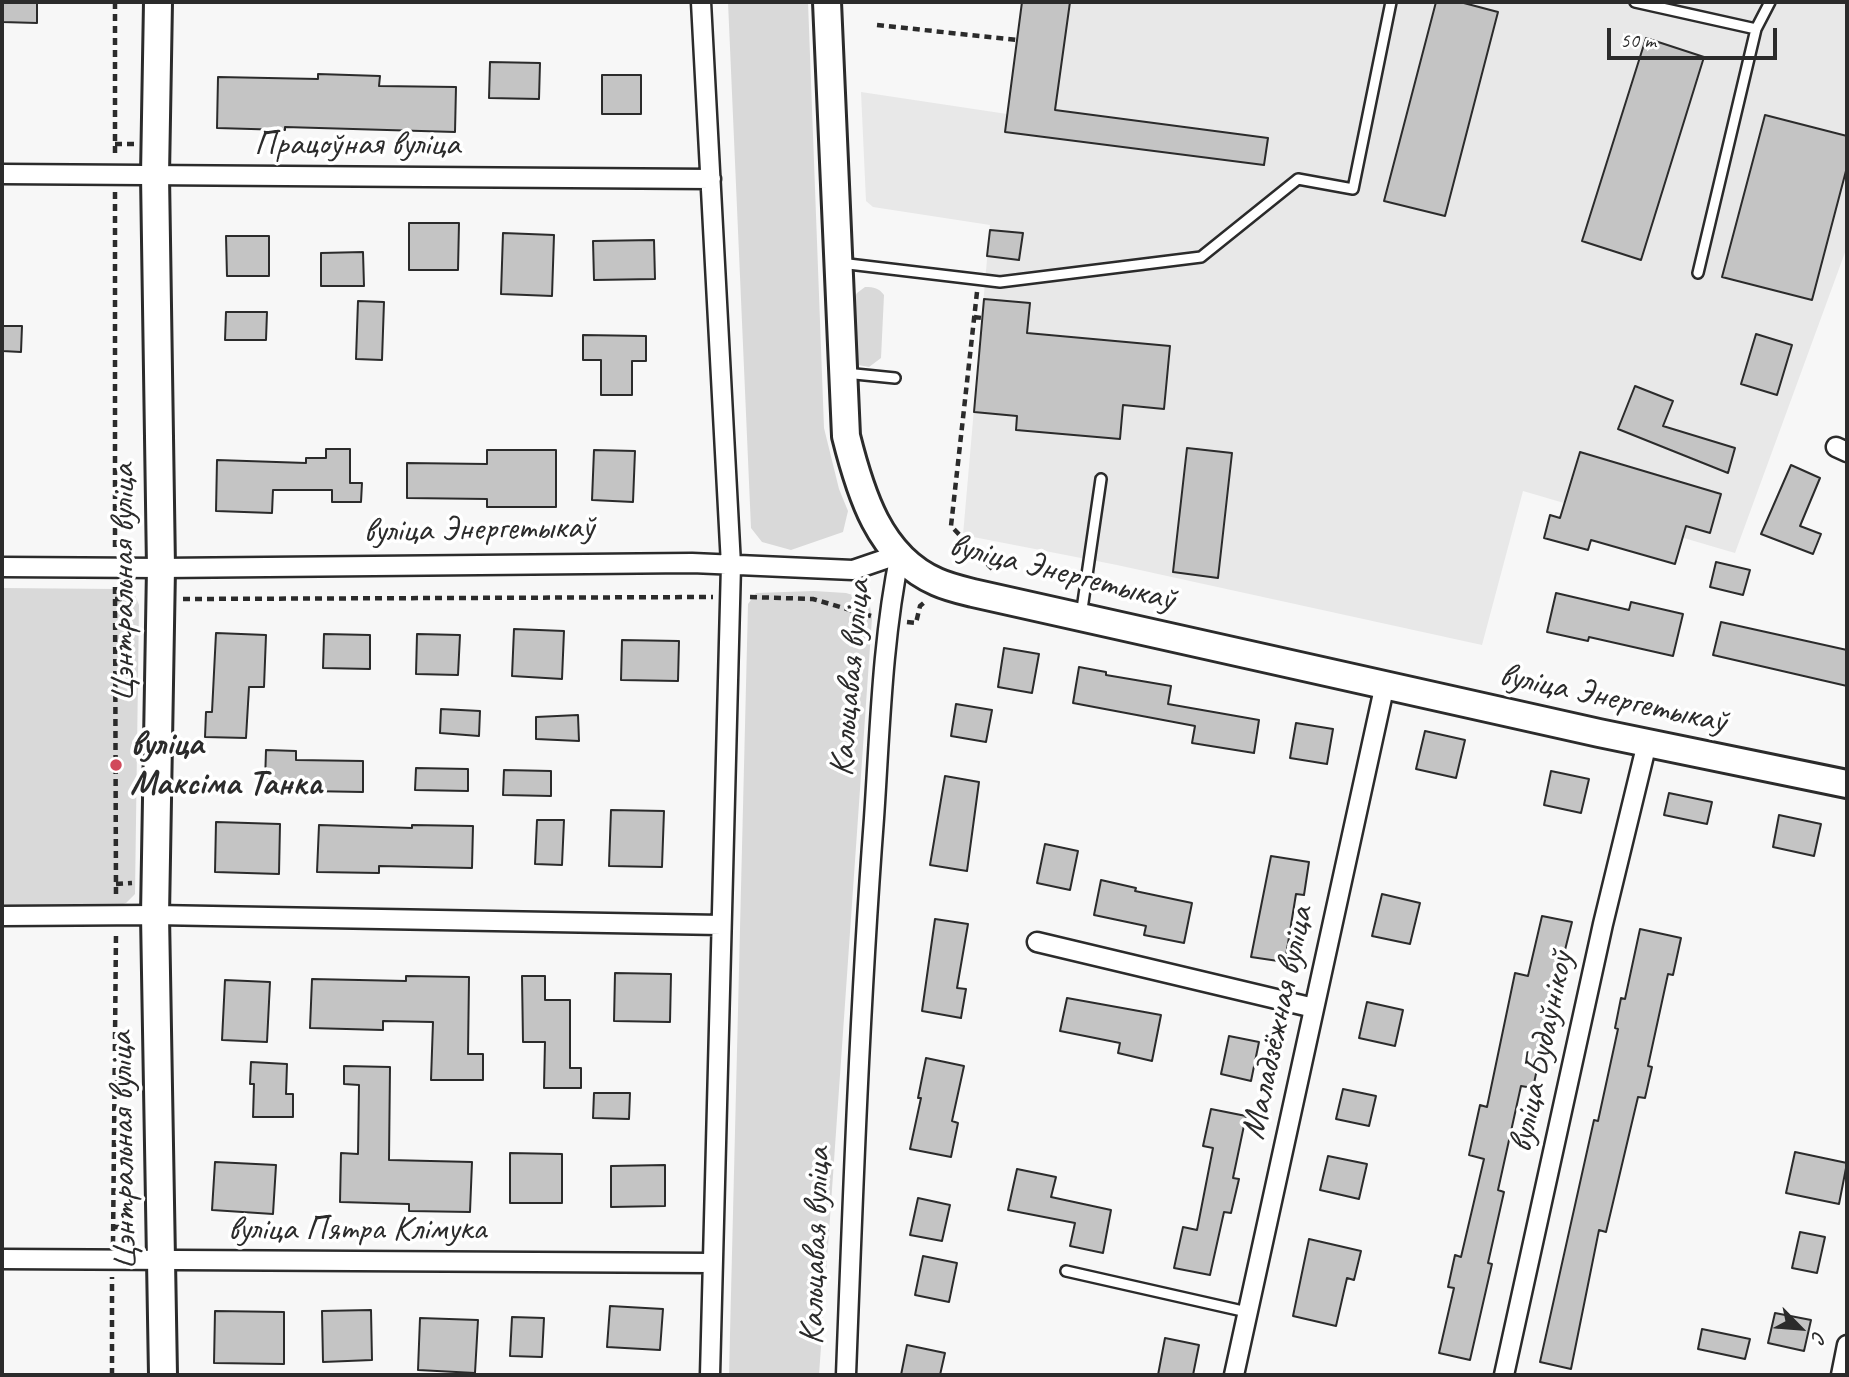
<!DOCTYPE html>
<meta charset="utf-8">
<style>
body{margin:0}
#map{position:relative;width:1849px;height:1377px;overflow:hidden;background:#f7f7f7;font-family:Caveat,sans-serif}
canvas{display:block}
.frame{position:absolute;inset:0;border:4px solid #2b2b2b;pointer-events:none}
.north{position:absolute;left:1765px;top:1293px;width:70px;height:70px;-webkit-text-stroke:5px #fff;paint-order:stroke;rotate:115deg;font-size:19px;font-weight:700;line-height:28px;text-align:center;color:#2b2b2b}
.north::after{content:'';display:block;margin:auto;width:24px;height:32px;background:#2b2b2b;clip-path:polygon(50% 0,100% 100%,50% 72%,0 100%)}
.scale{position:absolute;left:1607px;top:28px;width:170px;height:32px;box-sizing:border-box;border:4px solid #2b2b2b;border-top:0;padding-left:9px;font-size:21px;line-height:24px;white-space:nowrap;color:#2b2b2b;-webkit-text-stroke:5px #fff;paint-order:stroke}
</style>
<div id="map">
<canvas width="1849" height="1377"></canvas>
<div class="frame"></div>
<div class="north">С</div>
<div class="scale">50 m</div>
</div>
<script>
const c = document.querySelector('canvas').getContext('2d');
c.lineJoin = 'round';
function paint(path, color) {
  c.fillStyle = color;
  c.fill(path, 'evenodd');
}
function strokePath(path, color, width, dash) {
  c.strokeStyle = color;
  c.lineWidth = width;
  c.lineCap = dash ? 'butt' : 'round';
  c.setLineDash(dash || []);
  c.stroke(path);
}
function write(font, color, halo, rows, align = 'center') {
  c.font = font + ' Caveat,sans-serif';
  c.lineWidth = 7;
  c.setLineDash([]);
  c.textBaseline = 'middle';
  c.strokeStyle = halo;
  c.fillStyle = color;
  for (const [text, x, y, turn = 0] of rows) {
    c.save();
    c.translate(x, y);
    c.rotate((+turn || 0) * Math.PI / 180);
    c.textAlign = isNaN(turn) ? turn : align;
    if (halo) c.strokeText(text, 0, 0);
    c.fillText(text, 0, 0);
    c.restore();
  }
}
paint(new Path2D(`
 M 1022,2 L 1847,2 L 1847,247 L 1735,553 L 1523,491 L 1482,645 L 1117,565 L 963,535 L 990,225 L 873,207 L 866,201 L 861,92 L 1007,114 Z`), '#e8e8e8');
paint(new Path2D(`
 M 728,2 L 808,2 L 824,428 L 839,489 L 848,511 L 843,532 L 791,550 L 762,542 L 751,528 Z
 M 865,287 C 874,287 879,288 884,295 L 881,358 L 869,367 L 858,365 L 852,359 L 853,300 L 857,293 Z
 M 2,588 L 117,589 L 134,593 L 139,605 L 135,894 L 126,903 L 112,908 L 2,907 Z
 M 814,591 L 846,593 L 869,600 L 872,618 L 819,1375 L 729,1375 L 748,604 L 756,593 Z`), '#d9d9d9');
const building = new Path2D(`
 M 2,2 L 37,2 L 37,23 L 2,22 Z
 M 1022,2 L 1070,2 L 1055,110 L 1268,138 L 1264,165 L 1005,132 Z
 M 1436,2 L 1460,2 L 1498,12 L 1445,216 L 1384,201 Z
 M 1646,38 L 1704,57 L 1641,260 L 1582,241 Z
 M 490,62 L 540,63 L 539,99 L 489,98 Z
 M 318,74 L 380,76 L 379,86 L 456,87 L 455,132 L 285,127 L 285,130 L 217,128 L 218,77 L 318,79 Z
 M 602,75 L 641,75 L 641,114 L 602,114 Z
 M 1765,115 L 1847,136 L 1847,167 L 1812,300 L 1722,277 Z
 M 409,223 L 459,223 L 458,270 L 409,270 Z
 M 990,230 L 1023,233 L 1019,260 L 987,256 Z
 M 503,233 L 554,235 L 552,296 L 501,294 Z
 M 226,236 L 269,236 L 269,276 L 227,276 Z
 M 654,240 L 655,279 L 594,280 L 593,241 Z
 M 363,252 L 364,286 L 321,286 L 321,253 Z
 M 984,299 L 1030,303 L 1027,333 L 1170,346 L 1164,409 L 1123,405 L 1120,439 L 1016,430 L 1017,416 L 974,412 Z
 M 358,301 L 384,302 L 382,360 L 356,359 Z
 M 226,312 L 267,312 L 266,340 L 225,340 Z
 M 2,326 L 22,326 L 21,352 L 2,351 Z
 M 1756,334 L 1792,345 L 1777,395 L 1741,384 Z
 M 583,335 L 646,336 L 646,361 L 632,361 L 632,395 L 601,395 L 601,360 L 583,360 Z
 M 1635,386 L 1673,401 L 1663,426 L 1735,448 L 1728,473 L 1618,429 Z
 M 1187,448 L 1232,453 L 1218,578 L 1173,572 Z
 M 326,449 L 350,449 L 350,483 L 362,483 L 361,502 L 332,502 L 332,490 L 273,490 L 272,513 L 216,511 L 217,460 L 306,463 L 306,458 L 326,458 Z
 M 487,450 L 556,450 L 556,507 L 487,507 L 487,499 L 407,498 L 407,463 L 487,464 Z
 M 594,450 L 635,451 L 633,502 L 592,500 Z
 M 1580,452 L 1721,494 L 1710,533 L 1686,526 L 1675,564 L 1591,540 L 1588,550 L 1544,538 L 1550,515 L 1560,518 Z
 M 1791,465 L 1820,478 L 1800,526 L 1821,534 L 1813,554 L 1761,534 Z
 M 1716,562 L 1750,570 L 1743,595 L 1710,587 Z
 M 1556,593 L 1629,610 L 1631,602 L 1683,614 L 1673,656 L 1589,637 L 1588,641 L 1547,632 Z
 M 1721,622 L 1847,650 L 1847,686 L 1713,655 Z
 M 514,629 L 564,631 L 562,679 L 512,676 Z
 M 216,633 L 266,635 L 264,687 L 249,687 L 246,738 L 205,737 L 206,712 L 212,712 Z
 M 324,634 L 370,635 L 370,669 L 323,668 Z
 M 417,634 L 460,635 L 458,675 L 416,674 Z
 M 622,640 L 679,641 L 678,681 L 621,680 Z
 M 1004,648 L 1039,654 L 1032,693 L 998,687 Z
 M 1079,667 L 1106,672 L 1106,675 L 1171,686 L 1168,704 L 1259,720 L 1254,753 L 1192,743 L 1195,726 L 1073,703 Z
 M 956,704 L 992,710 L 986,742 L 951,736 Z
 M 441,709 L 480,711 L 479,736 L 440,733 Z
 M 578,715 L 579,741 L 536,739 L 536,717 Z
 M 1296,723 L 1333,729 L 1327,764 L 1290,758 Z
 M 1425,731 L 1465,740 L 1456,778 L 1416,769 Z
 M 266,750 L 296,751 L 296,760 L 363,761 L 363,792 L 307,791 L 307,783 L 265,782 Z
 M 416,768 L 468,769 L 468,791 L 415,790 Z
 M 504,770 L 551,771 L 551,796 L 503,795 Z
 M 1551,771 L 1589,779 L 1581,813 L 1544,805 Z
 M 945,776 L 979,782 L 967,871 L 930,865 Z
 M 1669,793 L 1712,802 L 1707,824 L 1664,815 Z
 M 611,810 L 664,811 L 662,867 L 609,866 Z
 M 1779,815 L 1821,824 L 1814,856 L 1773,847 Z
 M 537,820 L 564,820 L 562,865 L 535,864 Z
 M 216,822 L 280,824 L 279,874 L 215,872 Z
 M 319,825 L 412,828 L 412,825 L 473,826 L 472,868 L 379,866 L 379,873 L 317,872 Z
 M 1045,844 L 1078,851 L 1070,890 L 1037,883 Z
 M 1271,856 L 1309,862 L 1304,895 L 1296,894 L 1285,962 L 1251,957 Z
 M 1101,880 L 1136,888 L 1135,891 L 1192,903 L 1184,943 L 1144,935 L 1146,926 L 1094,915 Z
 M 1382,894 L 1420,903 L 1410,944 L 1372,936 Z
 M 1542,916 L 1572,922 L 1561,966 L 1559,965 L 1533,1088 L 1521,1086 L 1498,1190 L 1504,1192 L 1488,1263 L 1492,1264 L 1470,1360 L 1439,1353 L 1454,1288 L 1448,1287 L 1455,1255 L 1461,1257 L 1484,1159 L 1469,1155 L 1480,1105 L 1487,1107 L 1515,973 L 1528,976 Z
 M 935,919 L 968,924 L 957,988 L 966,989 L 961,1018 L 922,1011 Z
 M 1640,929 L 1681,938 L 1673,975 L 1668,974 L 1648,1066 L 1652,1067 L 1645,1098 L 1638,1097 L 1606,1232 L 1599,1230 L 1571,1369 L 1540,1362 L 1594,1120 L 1598,1121 L 1618,1029 L 1615,1028 L 1621,998 L 1625,999 Z
 M 615,973 L 671,974 L 670,1022 L 614,1021 Z
 M 406,976 L 469,977 L 468,1054 L 483,1054 L 483,1080 L 431,1080 L 433,1022 L 383,1021 L 383,1030 L 310,1028 L 312,979 L 406,981 Z
 M 522,976 L 545,976 L 545,1000 L 570,1000 L 570,1068 L 581,1068 L 581,1088 L 544,1088 L 545,1042 L 523,1042 Z
 M 225,980 L 270,982 L 267,1042 L 222,1040 Z
 M 1067,998 L 1161,1015 L 1152,1061 L 1118,1053 L 1120,1043 L 1060,1031 Z
 M 1367,1002 L 1403,1010 L 1395,1046 L 1359,1038 Z
 M 1229,1036 L 1259,1042 L 1251,1081 L 1221,1074 Z
 M 926,1058 L 964,1066 L 952,1121 L 958,1123 L 951,1157 L 910,1149 L 921,1098 L 918,1098 Z
 M 251,1062 L 287,1064 L 286,1094 L 293,1094 L 293,1117 L 253,1117 L 254,1084 L 250,1084 Z
 M 344,1066 L 390,1067 L 389,1160 L 472,1162 L 470,1212 L 409,1211 L 409,1204 L 340,1202 L 341,1153 L 358,1154 L 359,1085 L 344,1084 Z
 M 1343,1089 L 1376,1096 L 1369,1126 L 1336,1119 Z
 M 594,1093 L 630,1093 L 629,1119 L 593,1118 Z
 M 1211,1109 L 1246,1116 L 1233,1178 L 1239,1179 L 1231,1213 L 1224,1212 L 1210,1275 L 1174,1268 L 1183,1227 L 1197,1230 L 1213,1148 L 1203,1146 Z
 M 1795,1152 L 1847,1163 L 1839,1204 L 1786,1193 Z
 M 510,1153 L 562,1154 L 562,1203 L 510,1203 Z
 M 1328,1156 L 1367,1164 L 1359,1199 L 1320,1190 Z
 M 215,1162 L 276,1165 L 273,1214 L 212,1210 Z
 M 665,1165 L 665,1206 L 611,1207 L 611,1166 Z
 M 1017,1169 L 1056,1177 L 1051,1197 L 1111,1210 L 1103,1253 L 1070,1246 L 1075,1223 L 1008,1210 Z
 M 918,1198 L 950,1205 L 942,1241 L 910,1235 Z
 M 1800,1232 L 1825,1237 L 1817,1273 L 1792,1268 Z
 M 1309,1239 L 1361,1251 L 1354,1280 L 1347,1278 L 1336,1326 L 1293,1316 Z
 M 923,1256 L 957,1263 L 949,1302 L 915,1295 Z
 M 610,1306 L 663,1309 L 660,1350 L 607,1347 Z
 M 371,1310 L 372,1360 L 323,1362 L 322,1311 Z
 M 215,1311 L 284,1312 L 284,1364 L 214,1363 Z
 M 1775,1313 L 1811,1320 L 1804,1351 L 1768,1343 Z
 M 512,1317 L 544,1318 L 542,1357 L 510,1356 Z
 M 420,1318 L 478,1320 L 475,1373 L 418,1370 Z
 M 1702,1329 L 1750,1339 L 1745,1359 L 1698,1349 Z
 M 1165,1338 L 1199,1345 L 1193,1375 L 1158,1375 Z
 M 907,1345 L 945,1353 L 940,1375 L 901,1375 Z`);
paint(building, '#c4c4c4');
strokePath(building, '#2b2b2b', 2);
const lane = new Path2D(`
 M 1635,2 L 1756,29
 M 840,263 L 1000,282 L 1201,257 L 1298,179 L 1353,189 L 1391,2
 M 1698,273 L 1756,29 L 1770,2
 M 845,373 L 895,378
 M 1081,616 L 1101,479
 M 1066,1271 L 1247,1312`);
const street = new Path2D(`
 M 701,2 L 731,565 L 710,1375
 M 2,174 L 711,179
 M 1836,447 L 1847,452
 M 2,567 L 161,568 L 692,563 L 853,570 L 900,554 C 882,641 880,731 874,818 C 860,1004 853,1189 846,1375
 M 2,916 L 155,915 L 721,925
 M 1037,942 L 1314,1008
 M 2,1259 L 711,1263
 M 1234,1375 L 1385,684
 M 1504,1375 L 1603,924 L 1647,743
 M 1841,1375 L 1847,1345`);
const secondary = new Path2D(`
 M 158,2 L 155,175 L 161,568 L 155,915 L 163,1375
 M 827,2 L 846,436 C 860,492 879,557 937,582 C 948,587 961,590 973,593 L 1599,733 L 1847,784`);
strokePath(lane, '#2b2b2b', 14);
strokePath(street, '#2b2b2b', 23);
strokePath(secondary, '#2b2b2b', 32);
strokePath(new Path2D(`
 M 115,2 L 115,158
 M 877,25 L 1017,40
 M 115,144 L 135,144
 M 115,192 L 115,550
 M 977,292 L 951,526 L 995,572
 M 974,317 L 982,318
 M 115,587 L 116,897
 M 750,597 L 813,599 L 871,616
 M 115,599 L 139,599
 M 183,599 L 713,597
 M 907,622 L 916,623 L 920,606 L 926,601
 M 116,884 L 132,883
 M 113,1227 L 136,1227
 M 113,1243 L 116,934
 M 112,1375 L 112,1277`), '#2b2b2b', 4.5, [7, 5]);
strokePath(lane, '#fff', 9);
strokePath(street, '#fff', 18);
strokePath(secondary, '#fff', 26);
for (const [x, y, r, color] of [
 [116,765,7,"#d1495b"]
]) {
  const dot = new Path2D();
  dot.arc(x, y, r, 0, 2 * Math.PI);
  c.fillStyle = color;
  c.fill(dot);
  strokePath(dot, '#fff', 2.5);
}
write('35px', '#2b2b2b', '#fff', [
 ["Працоўная вуліца",357,145],
 ["вуліца Энергетыкаў",479,530,-1],
 ["вуліца Энергетыкаў",1062,573,14],
 ["Цэнтральная вуліца",124,583,-90],
 ["Кальцавая вуліца",851,678,-85],
 ["вуліца Энергетыкаў",1613,699,12],
 ["Маладзёжная вуліца",1278,1023,-78],
 ["вуліца Будаўнікоў",1542,1052,-78],
 ["Цэнтральная вуліца",124,1151,-91],
 ["вуліца Пятра Клімука",357,1230],
 ["Кальцавая вуліца",816,1246,-88]
]);
write('bold 35px', '#2b2b2b', '#fff', [
 ["вуліца",130,745],
 ["Максіма Танка",130,785]
], 'left');
</script>
